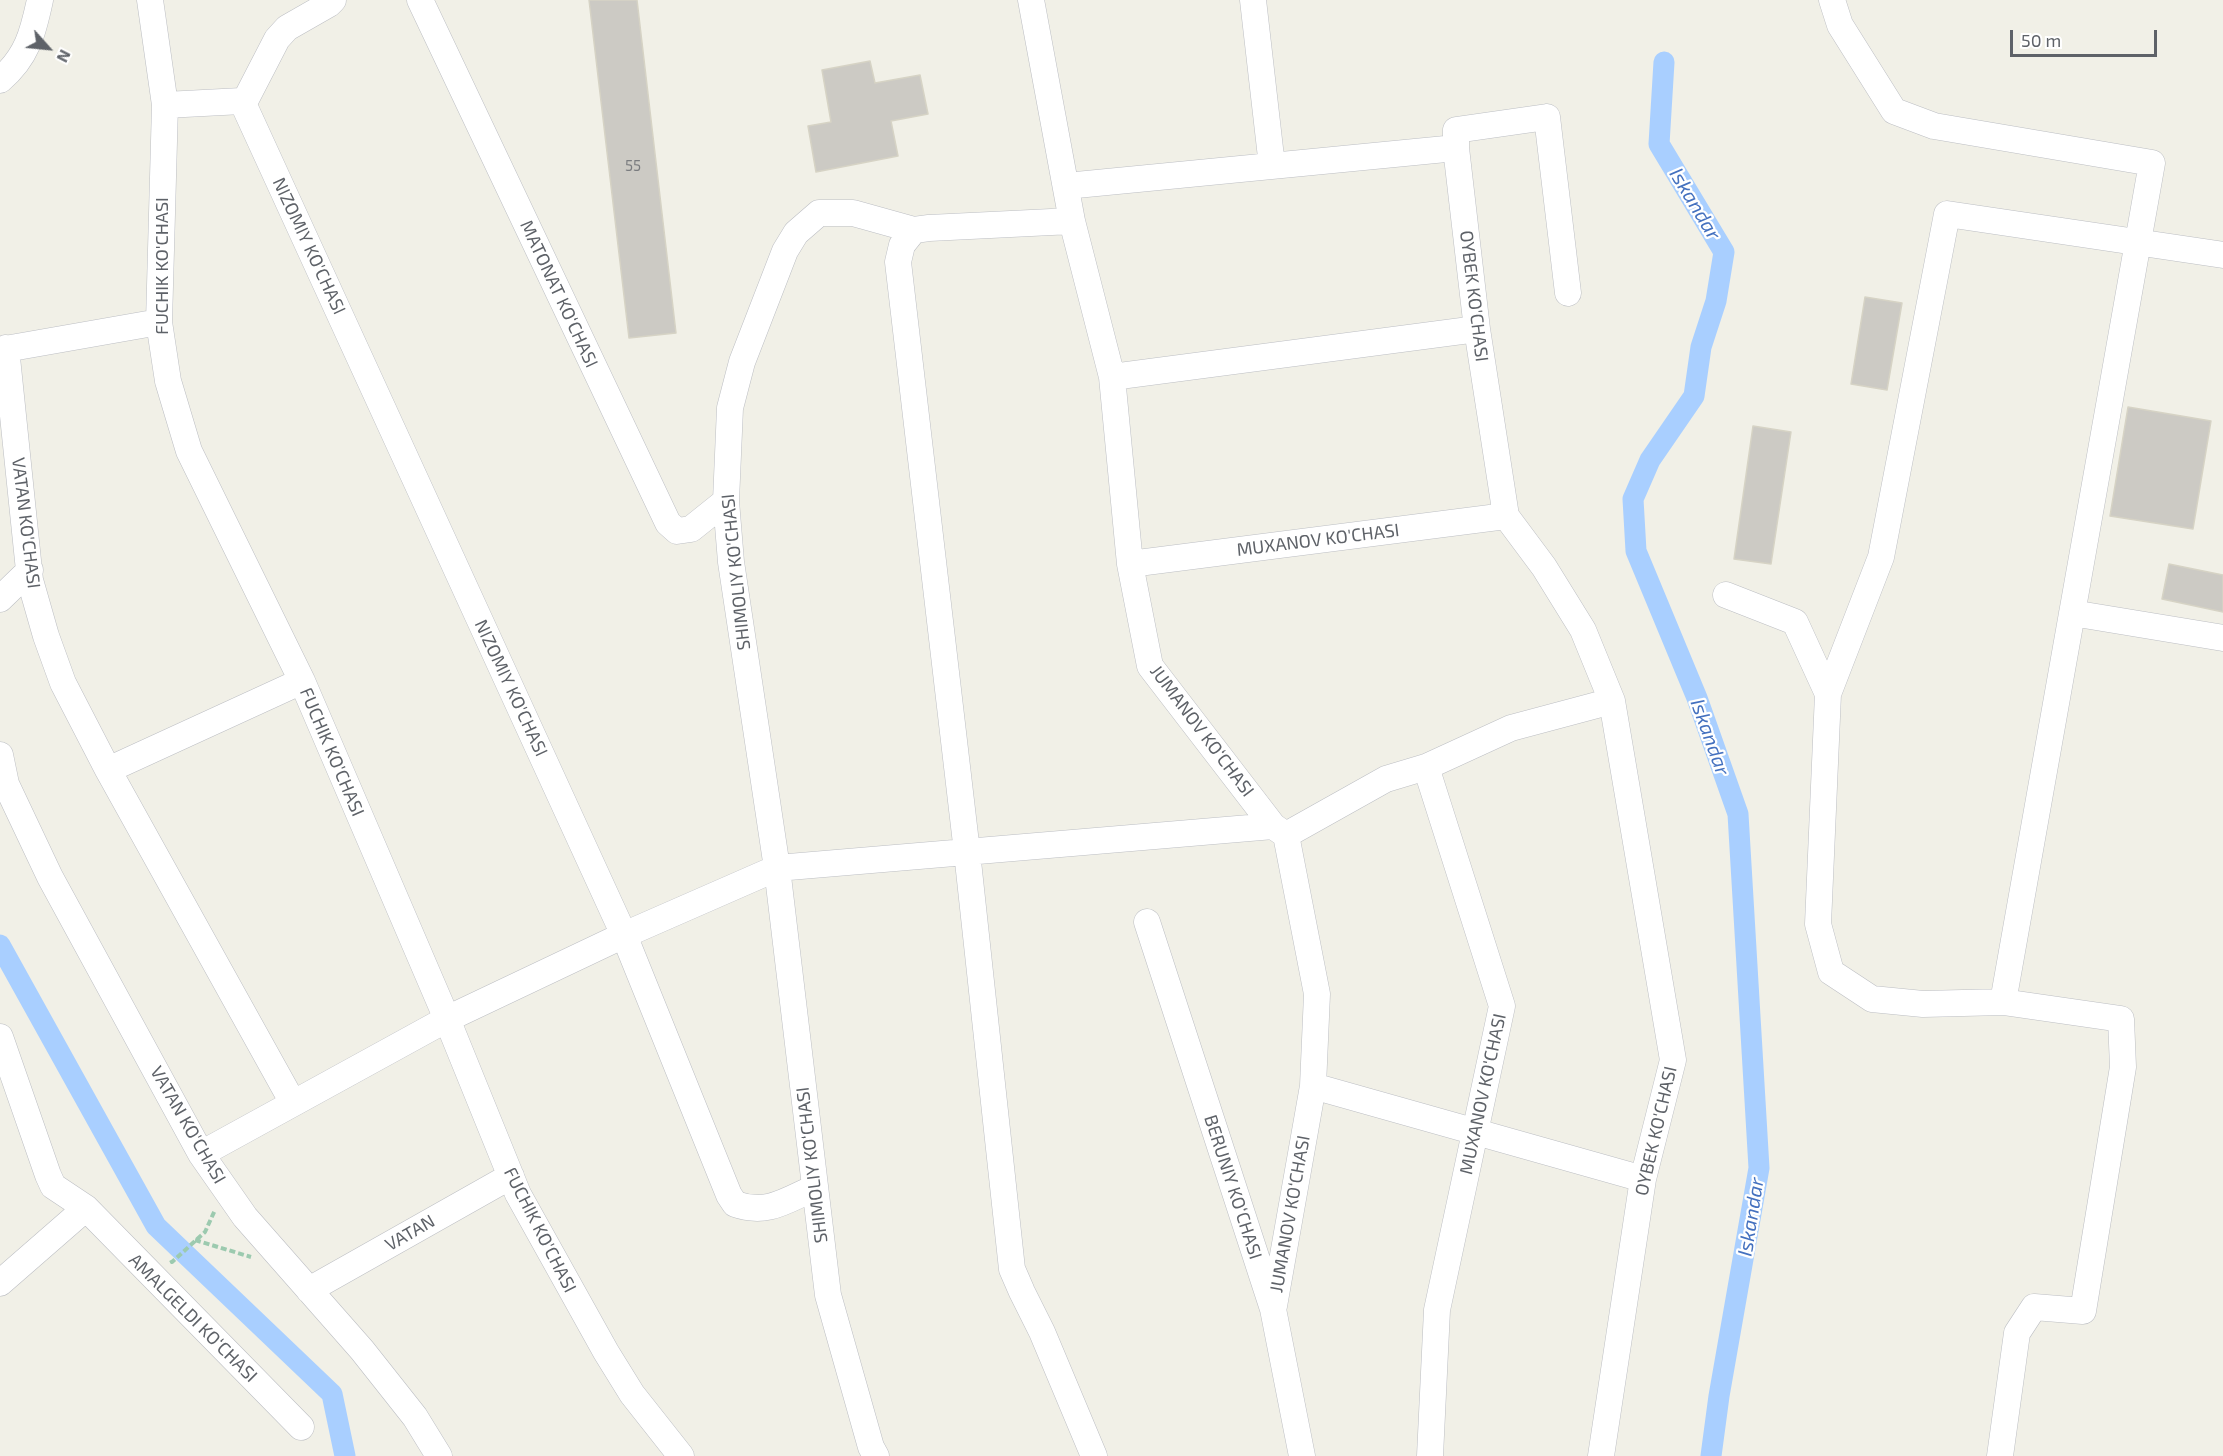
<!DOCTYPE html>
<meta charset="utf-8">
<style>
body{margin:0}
#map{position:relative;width:2223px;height:1456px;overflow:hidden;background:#f1f0e7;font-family:"Exo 2",sans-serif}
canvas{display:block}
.north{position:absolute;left:18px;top:18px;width:60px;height:60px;-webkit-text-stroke:4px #fff;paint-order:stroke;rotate:117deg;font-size:16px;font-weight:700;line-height:24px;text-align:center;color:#5e6268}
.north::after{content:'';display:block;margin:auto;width:21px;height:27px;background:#5e6268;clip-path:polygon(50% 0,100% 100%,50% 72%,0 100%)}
.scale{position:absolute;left:2010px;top:30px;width:147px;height:27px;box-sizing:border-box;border:3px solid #5e6268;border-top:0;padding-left:8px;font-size:18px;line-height:21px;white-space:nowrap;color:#5e6268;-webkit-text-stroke:4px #fff;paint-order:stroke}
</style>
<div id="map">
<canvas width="2223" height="1456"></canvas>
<div class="north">N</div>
<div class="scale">50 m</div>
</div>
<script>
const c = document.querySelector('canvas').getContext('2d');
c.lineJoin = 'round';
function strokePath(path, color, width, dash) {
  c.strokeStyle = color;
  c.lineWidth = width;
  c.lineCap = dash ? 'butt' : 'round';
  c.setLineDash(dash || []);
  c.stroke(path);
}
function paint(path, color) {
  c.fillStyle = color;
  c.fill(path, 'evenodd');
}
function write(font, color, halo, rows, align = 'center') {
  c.font = font + ' "Exo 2",sans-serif';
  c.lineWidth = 4.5;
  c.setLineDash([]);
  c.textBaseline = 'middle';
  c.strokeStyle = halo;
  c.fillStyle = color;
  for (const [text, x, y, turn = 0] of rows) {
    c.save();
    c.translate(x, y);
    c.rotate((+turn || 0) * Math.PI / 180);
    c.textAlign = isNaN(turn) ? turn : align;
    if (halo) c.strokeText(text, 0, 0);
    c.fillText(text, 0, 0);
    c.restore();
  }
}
strokePath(new Path2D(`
 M 1664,62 L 1659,144 L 1724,252 L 1716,301 L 1701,347 L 1694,396 L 1650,460 L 1633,499 L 1636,551 L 1697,698 L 1738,814 L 1759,1168 L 1719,1396 L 1711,1456
 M 0,945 L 156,1226 L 332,1394 L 345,1456`), '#a9cfff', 21);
const building = new Path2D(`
 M 589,0 L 637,0 L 676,333 L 629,338 Z
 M 870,61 L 875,83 L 920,75 L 928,114 L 891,121 L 898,156 L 816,172 L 808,126 L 831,122 L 822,70 Z
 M 1865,297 L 1902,303 L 1887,390 L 1851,384 Z
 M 2128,407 L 2211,421 L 2193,529 L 2110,516 Z
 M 1753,426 L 1791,432 L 1771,564 L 1734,559 Z
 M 2169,564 L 2223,575 L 2223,612 L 2162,599 Z`);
paint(building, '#cccac4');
strokePath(building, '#d6d3c5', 1.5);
const minor = new Path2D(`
 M 150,0 L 165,105 L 159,322 L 168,381 L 189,451 L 302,681 L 447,1019 L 518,1194 L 606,1352 L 632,1394 L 681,1456
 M 420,0 L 668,523 L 677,531 L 691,529 L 726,501
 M 1031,0 L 1072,221 L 1112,377 L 1130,564 L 1150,666 L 1273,826 L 1286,835 L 1386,779 L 1426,767 L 1511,728 L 1612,701
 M 1253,0 L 1272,166
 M 1832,0 L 1840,25 L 1894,111 L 1934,126 L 2152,163 L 2003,1002
 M 0,80 C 27,57 33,33 40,0
 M 242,101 L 624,935 L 729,1195 L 735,1204 C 767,1215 785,1201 814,1188
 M 165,105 L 242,101 L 246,99 L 277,39 L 287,28 L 329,4 L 333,0
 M 1066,186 L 1456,148
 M 1072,221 L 929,228 L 914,230 L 902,245 L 898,262 L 967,852 L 1012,1269 L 1022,1292 L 1042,1332 L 1094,1456
 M 1568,293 L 1547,117 L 1456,130 L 1456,148 L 1477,329 L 1506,516 L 1544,567 L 1583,630 L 1612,701 L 1673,1060 L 1643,1179 L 1601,1456
 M 6,348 L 30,580 L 46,636 L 63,683 L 108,770 L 293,1103
 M 0,350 L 159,322
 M 1112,377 L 1477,329
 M 1130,564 L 1506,516
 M 1726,595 L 1795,622 L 1828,694
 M 0,599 L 30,570
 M 2072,613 L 2223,638
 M 0,755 L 6,784 L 50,877 L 201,1154 L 245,1217 L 362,1350 L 415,1417 L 439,1456
 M 1426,767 L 1502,1006 L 1437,1310 L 1430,1456
 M 108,770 L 302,681
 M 1147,922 L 1273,1309 L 1302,1456
 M 0,1037 L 48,1175 L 53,1186 L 86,1208 L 301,1427
 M 1313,1086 L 1643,1179
 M 201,1154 L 447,1019 L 624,935 L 777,868 L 1273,826
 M 0,1283 L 86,1208
 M 309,1290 L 511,1176
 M 1274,1306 L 1313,1086 L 1317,994 L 1286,835
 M 876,1456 L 871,1447 L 828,1295 L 777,868 L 731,562 L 726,501 L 730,408 L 742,362 L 785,251 L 796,233 L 819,213 L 853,213 L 914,230
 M 2000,1456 L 2017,1333 L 2034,1307 L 2083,1311 L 2123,1067 L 2121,1019 L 2003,1002 L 1923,1004 L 1872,999 L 1831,972 L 1818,924 L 1828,694 L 1881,557 L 1947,214 L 2223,255`);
strokePath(minor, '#bcbec3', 27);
strokePath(new Path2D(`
 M 195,1240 L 251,1257
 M 171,1260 L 172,1262 L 205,1232 L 215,1210`), '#9ccaaf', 4, [6, 3]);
strokePath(minor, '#fff', 26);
write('15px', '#7a7c7f', null, [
 ["55",633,166]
]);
write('18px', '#5e6268', '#fff', [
 ["NIZOMIY KO'CHASI",309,246,65],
 ["FUCHIK KO'CHASI",162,266,-90],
 ["MATONAT KO‘CHASI",559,294,65],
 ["OYBEK KO'CHASI",1474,296,83],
 ["VATAN KO'CHASI",26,523,83],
 ["MUXANOV KO'CHASI",1318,540,-7],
 ["SHIMOLIY KO'CHASI",736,572,-96],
 ["NIZOMIY KO'CHASI",511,688,65],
 ["JUMANOV KO‘CHASI",1202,731,53],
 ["FUCHIK KO'CHASI",332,752,67],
 ["MUXANOV KO'CHASI",1483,1094,-78],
 ["VATAN KO'CHASI",188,1125,60],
 ["OYBEK KO'CHASI",1656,1131,-77],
 ["SHIMOLIY KO‘CHASI",812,1165,-97],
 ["BERUNIY KO‘CHASI",1233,1187,72],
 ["JUMANOV KO‘CHASI",1290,1214,-80],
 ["FUCHIK KO'CHASI",540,1230,63],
 ["VATAN",410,1233,-30],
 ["AMALGELDI KO‘CHASI",193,1318,45]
]);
write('italic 20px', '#4471bf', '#fff', [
 ["Iskandar",1695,204,59],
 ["Iskandar",1710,737,70],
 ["Iskandar",1751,1217,-81]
]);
</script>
